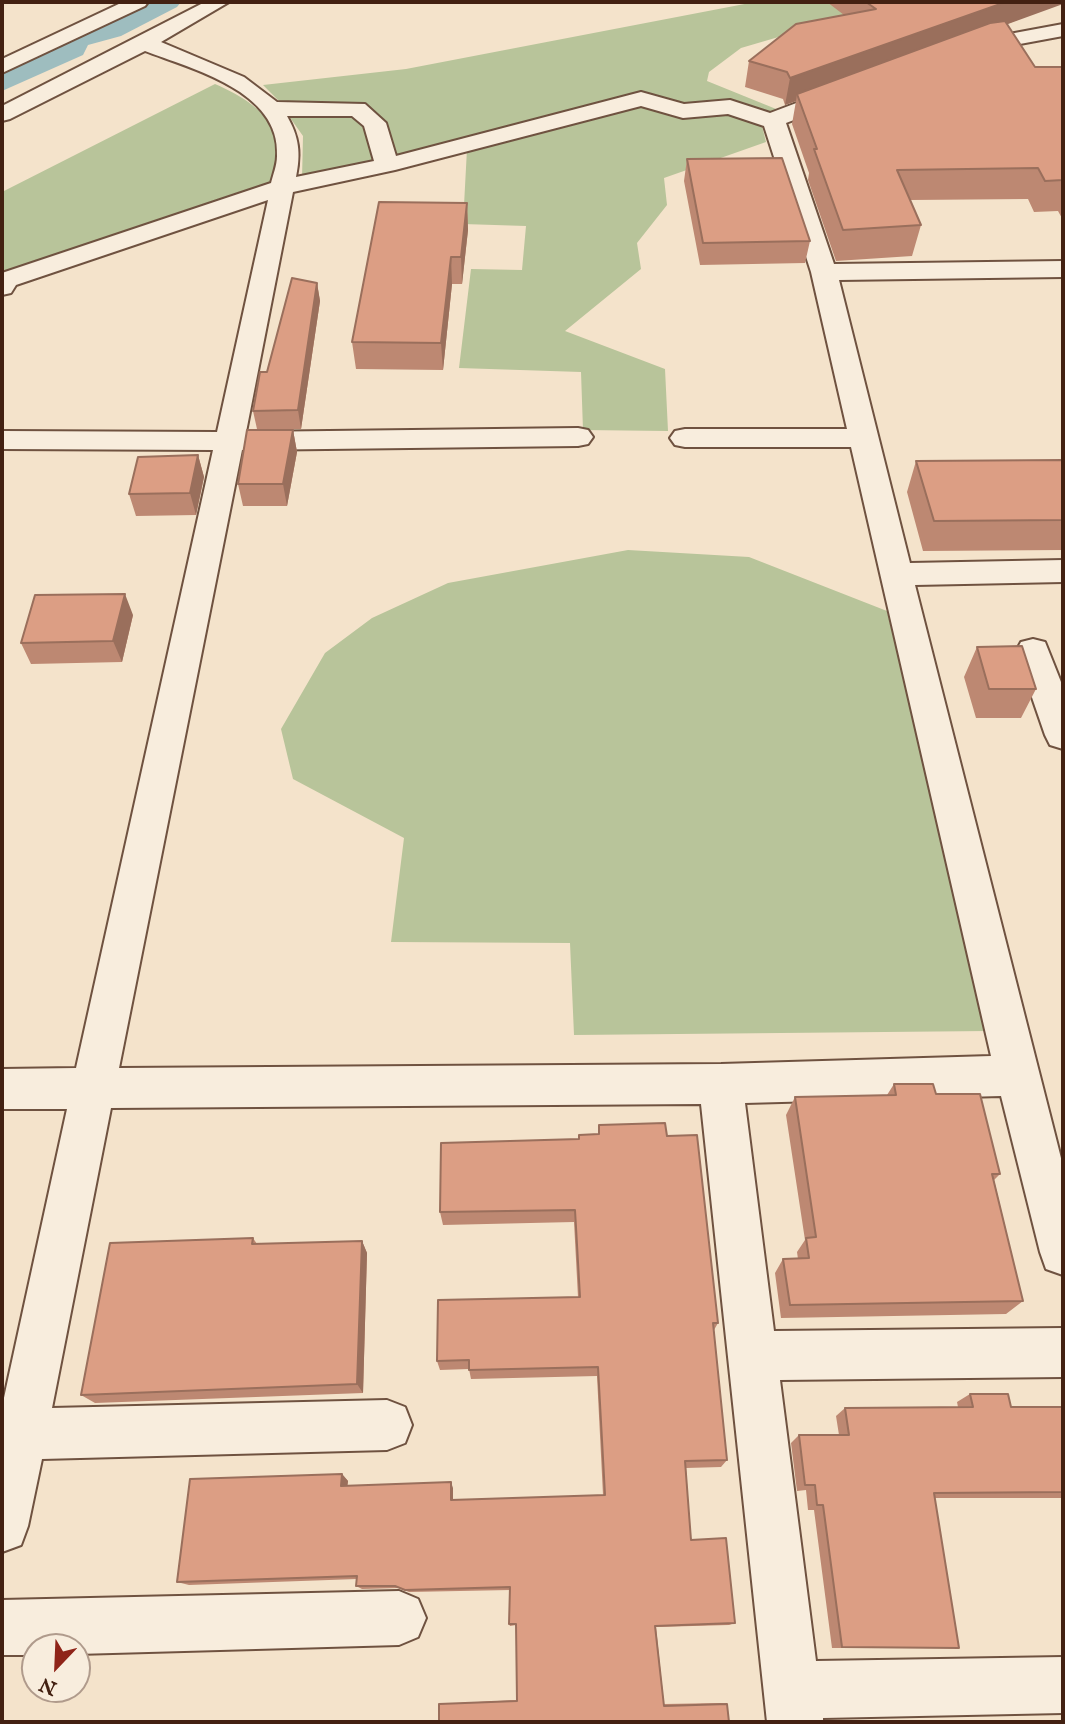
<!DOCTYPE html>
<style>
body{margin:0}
#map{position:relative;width:1065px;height:1724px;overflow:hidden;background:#f4e3cb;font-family:"IM FELL English",serif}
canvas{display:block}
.frame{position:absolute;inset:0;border:4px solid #432112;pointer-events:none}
.north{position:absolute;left:21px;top:1633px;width:70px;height:70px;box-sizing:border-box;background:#f8eddd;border:2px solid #b09b8c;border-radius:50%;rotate:203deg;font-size:19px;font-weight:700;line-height:28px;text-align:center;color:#432112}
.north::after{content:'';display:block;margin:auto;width:24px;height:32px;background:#8f2418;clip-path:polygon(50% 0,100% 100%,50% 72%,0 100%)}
</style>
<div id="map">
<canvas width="1065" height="1724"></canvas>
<div class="frame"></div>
<div class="north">N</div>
</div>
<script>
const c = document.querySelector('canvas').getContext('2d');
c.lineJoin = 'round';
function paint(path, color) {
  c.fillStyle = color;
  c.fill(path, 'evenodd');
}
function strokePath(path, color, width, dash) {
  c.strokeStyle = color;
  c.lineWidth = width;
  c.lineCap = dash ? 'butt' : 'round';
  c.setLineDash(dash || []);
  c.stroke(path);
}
paint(new Path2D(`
 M 755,2 L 931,2 L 799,31 L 741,48 L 709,72 L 707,81 L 781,111 L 774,114 L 683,108 L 640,95 L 394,160 L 361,106 L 281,103 L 263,85 L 406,69 Z
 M 215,84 C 243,96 266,111 281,138 L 271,186 L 2,274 L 2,192 Z
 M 642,104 L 728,113 L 762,126 L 766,142 L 664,178 L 667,205 L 637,243 L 641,269 L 565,331 L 665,369 L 668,431 L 583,430 L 581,372 L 459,368 L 471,269 L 522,270 L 526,226 L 463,224 L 467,149 Z
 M 286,112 L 351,114 L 368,124 L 377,164 L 302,179 L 303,136 Z
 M 628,550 L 749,557 L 887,611 L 988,1031 L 574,1035 L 570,943 L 391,942 L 404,838 L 293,779 L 281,729 L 325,653 L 372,618 L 448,583 Z`), '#b8c49a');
paint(new Path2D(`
 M 149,2 L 181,2 L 177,7 L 121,36 L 88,45 L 83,55 L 2,91 L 2,73 L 61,45 C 67,25 93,28 108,22 C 122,16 135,8 149,2 Z`), '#9ebdbf');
const minor = new Path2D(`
 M 123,2 L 148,2 L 145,6 L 2,73 L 2,59 Z
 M 205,2 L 229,2 L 161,42 L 244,77 L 277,102 L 365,104 L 386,123 L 396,156 L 641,92 L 684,104 L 730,100 L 770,113 L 836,88 L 852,88 L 855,93 L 852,98 L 786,123 L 834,264 L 1063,261 L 1063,277 L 839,280 L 910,563 L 1063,560 L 1063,582 L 915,585 L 1063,1166 L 1063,1275 L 1046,1269 L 1040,1252 L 1001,1096 L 745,1103 L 774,1331 L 1063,1328 L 1063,1377 L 780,1380 L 816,1661 L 1063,1657 L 1063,1713 L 823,1718 L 823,1722 L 767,1722 L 701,1104 L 111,1108 L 52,1408 L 387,1400 L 405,1407 L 412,1425 L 405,1443 L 387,1450 L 42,1459 L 28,1526 L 21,1545 L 2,1552 L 2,1407 L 67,1109 L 2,1109 L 2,1069 L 76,1068 L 213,450 L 2,449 L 2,431 L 217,432 L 268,200 L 16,285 L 11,293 L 2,295 L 2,273 L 271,183 C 273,175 277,165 277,156 C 281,91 192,69 145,51 L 10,119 L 2,121 L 2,106 ZM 641,106 L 683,118 L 728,114 L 764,126 L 811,272 L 847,429 L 685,429 L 675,431 L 670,438 L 675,445 L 685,447 L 851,447 L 991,1056 L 721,1064 L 119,1068 L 242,450 L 578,446 L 588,444 L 593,437 L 588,430 L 578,428 L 246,432 L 293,192 L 395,170 ZM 287,116 L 352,116 L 364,126 L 374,161 L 296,177 C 301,153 299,137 287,116 Z
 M 1063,24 L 1063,36 L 966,54 L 956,48 L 966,42 Z
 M 1033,639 L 1045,642 L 1063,687 L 1063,749 L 1050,745 L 1045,735 L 1016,651 L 1021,642 Z
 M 399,1591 L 418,1599 L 426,1618 L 418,1637 L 399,1645 L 77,1654 L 77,1647 L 35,1647 L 35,1655 L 2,1655 L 2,1600 Z`);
strokePath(minor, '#6f5240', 4);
paint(minor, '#f8eddd');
paint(new Path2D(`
 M 827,2 L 1063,2 L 1007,24 L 1035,67 L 1063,67 L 1063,220 L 1058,211 L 1034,212 L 1028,199 L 910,200 L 921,225 L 912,256 L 836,261 L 808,180 L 809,173 L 792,124 L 796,101 L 785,105 L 783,99 L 745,87 L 749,61 L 844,15 Z
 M 687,159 L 810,241 L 805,263 L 700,265 L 684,181 Z
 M 467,203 L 468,230 L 462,284 L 452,284 L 443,370 L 356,369 L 352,342 Z
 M 317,283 L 320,301 L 301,429 L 257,429 L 253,411 Z
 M 293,430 L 297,452 L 287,506 L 243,506 L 238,484 Z
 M 198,455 L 204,477 L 196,515 L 136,516 L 129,494 Z
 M 1063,460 L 1063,550 L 923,551 L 907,492 L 916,461 Z
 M 133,615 L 122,662 L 31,664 L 21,643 Z
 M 977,647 L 1036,689 L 1021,718 L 976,718 L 964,677 Z
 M 894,1084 L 936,1094 L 1000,1174 L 994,1180 L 1023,1301 L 1006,1314 L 781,1318 L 775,1273 L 783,1259 L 798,1259 L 797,1252 L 805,1240 L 786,1115 L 795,1097 L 887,1095 Z
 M 599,1125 L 667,1136 L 718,1323 L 714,1330 L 727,1460 L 721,1467 L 686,1468 L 691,1540 L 735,1623 L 729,1625 L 656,1627 L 664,1704 L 721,1703 L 727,1704 L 729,1722 L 439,1704 L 517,1700 L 516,1625 L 510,1626 L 509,1624 L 510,1590 L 409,1592 L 399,1588 L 362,1589 L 356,1586 L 357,1579 L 189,1585 L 177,1582 L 342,1474 L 348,1481 L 347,1485 L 453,1488 L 453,1500 L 603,1495 L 597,1376 L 471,1379 L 469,1369 L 440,1370 L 437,1361 L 578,1297 L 574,1222 L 443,1225 L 440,1212 L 598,1134 Z
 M 253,1238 L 257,1244 L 362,1241 L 367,1253 L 363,1393 L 95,1403 L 81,1395 Z
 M 970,1394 L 1011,1407 L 1063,1407 L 1063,1498 L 935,1498 L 959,1648 L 832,1648 L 814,1510 L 808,1510 L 806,1490 L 797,1491 L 791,1443 L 799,1435 L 839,1435 L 836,1416 L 845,1408 L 958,1407 L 957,1402 Z`), '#bd8872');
paint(new Path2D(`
 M 1006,2 L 1063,2 L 1063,4 L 799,100 L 797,94 L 796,101 L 785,105 L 790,78 Z
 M 467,203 L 468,230 L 462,284 L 461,257 Z
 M 451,257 L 452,284 L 443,370 L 441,343 Z
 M 317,283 L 320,301 L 301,429 L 298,410 Z
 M 293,430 L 297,452 L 287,506 L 283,484 Z
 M 198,455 L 204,477 L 196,515 L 190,493 Z
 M 125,594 L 133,615 L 122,662 L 113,641 Z
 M 362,1241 L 367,1253 L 363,1393 L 357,1384 Z
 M 342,1474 L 348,1481 L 347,1491 L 341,1486 Z
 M 451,1482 L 453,1488 L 453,1505 L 451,1500 Z`), '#9a6f5c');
const building = new Path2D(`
 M 866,2 L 1006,2 L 790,78 L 787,72 L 749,61 L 796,24 L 876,9 Z
 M 1005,21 L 1035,67 L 1063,67 L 1063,180 L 1045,181 L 1038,168 L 897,170 L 921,225 L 843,230 L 814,149 L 817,149 L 797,94 L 990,23 Z
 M 782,158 L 810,241 L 703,243 L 687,159 Z
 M 379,202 L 467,203 L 461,257 L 451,257 L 441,343 L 352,342 Z
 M 292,278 L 317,283 L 298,410 L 253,411 L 260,372 L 267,372 Z
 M 247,430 L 293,430 L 283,484 L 238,484 Z
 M 198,455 L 190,493 L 129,494 L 138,457 Z
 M 1063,460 L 1063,520 L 934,521 L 916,461 Z
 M 125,594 L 113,641 L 21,643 L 35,595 Z
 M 1022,646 L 1036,689 L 989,689 L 977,647 Z
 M 894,1084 L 933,1084 L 936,1094 L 980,1094 L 1000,1174 L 992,1174 L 1023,1301 L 790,1305 L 783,1259 L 809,1258 L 806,1238 L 816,1237 L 795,1097 L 896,1095 Z
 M 665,1123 L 667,1136 L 697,1135 L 718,1323 L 713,1323 L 727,1460 L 685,1461 L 691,1540 L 726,1538 L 735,1623 L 655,1626 L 664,1706 L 727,1704 L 729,1722 L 439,1722 L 439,1704 L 517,1701 L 516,1624 L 509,1624 L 510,1587 L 405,1590 L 395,1586 L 356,1586 L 357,1576 L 177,1582 L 190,1479 L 342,1474 L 341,1486 L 451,1482 L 451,1500 L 605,1495 L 598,1367 L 469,1370 L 469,1360 L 437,1361 L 438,1300 L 580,1297 L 575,1210 L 440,1212 L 441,1143 L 579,1139 L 579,1135 L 599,1134 L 599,1125 Z
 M 253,1238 L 252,1244 L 362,1241 L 357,1384 L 81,1395 L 110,1243 Z
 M 970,1394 L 1008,1394 L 1011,1407 L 1063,1407 L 1063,1492 L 934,1493 L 959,1648 L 842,1647 L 823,1505 L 817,1505 L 815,1485 L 805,1485 L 799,1435 L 849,1435 L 845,1408 L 973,1407 Z`);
paint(building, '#dc9e84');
strokePath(building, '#9a6f5c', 2);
</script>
